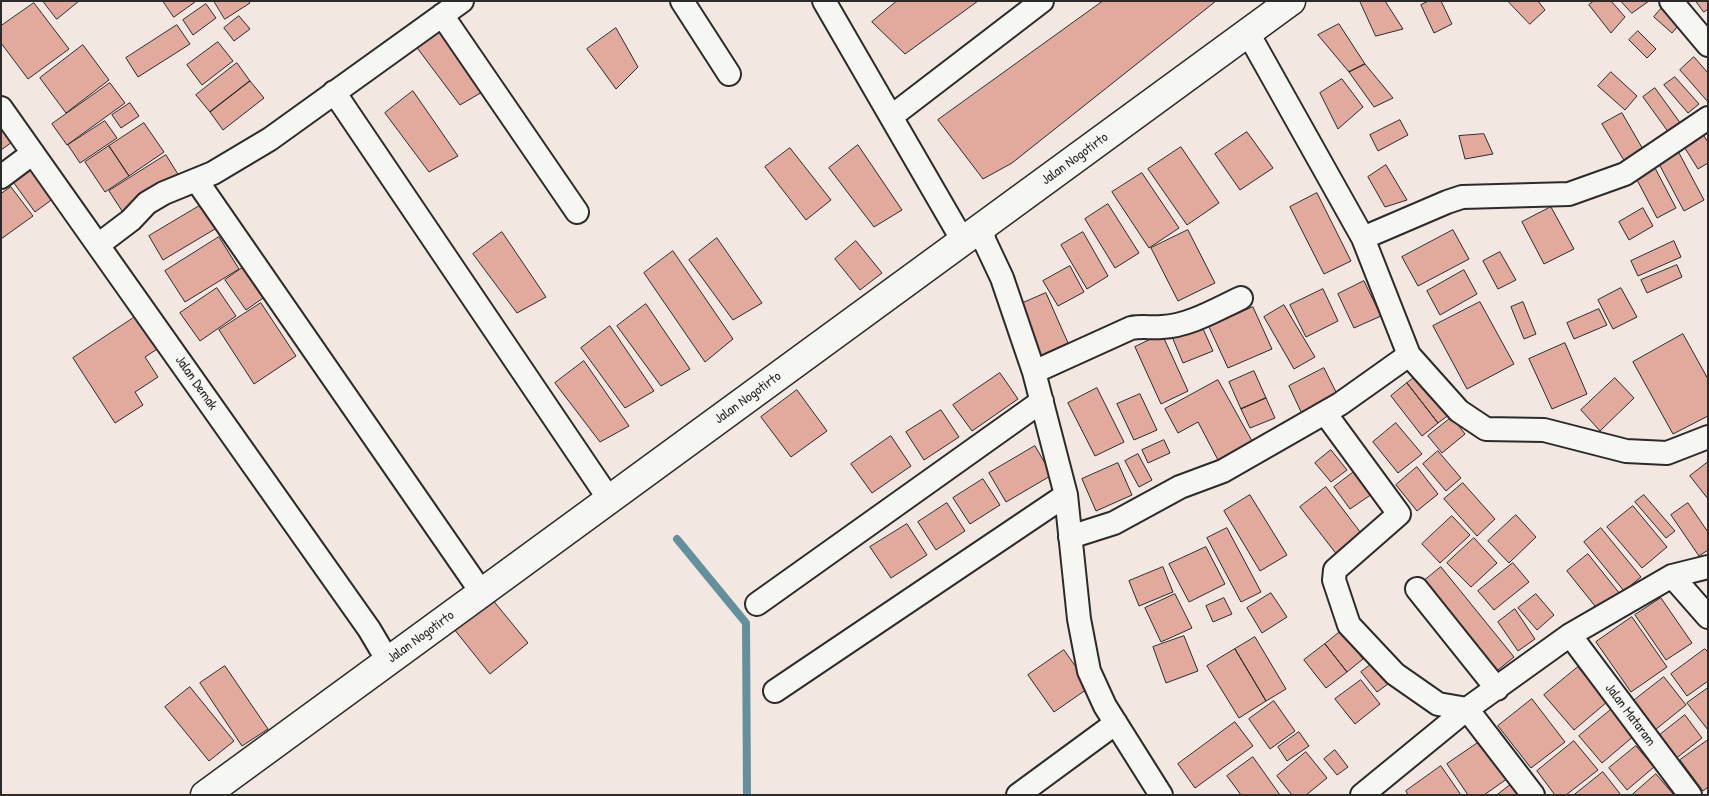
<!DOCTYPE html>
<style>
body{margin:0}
#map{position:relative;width:1709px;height:796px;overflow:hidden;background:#f2e7e1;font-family:"Patrick Hand",sans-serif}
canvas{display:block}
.frame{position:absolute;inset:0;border:2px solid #2b2b2b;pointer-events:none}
</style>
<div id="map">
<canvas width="1709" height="796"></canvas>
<div class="frame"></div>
</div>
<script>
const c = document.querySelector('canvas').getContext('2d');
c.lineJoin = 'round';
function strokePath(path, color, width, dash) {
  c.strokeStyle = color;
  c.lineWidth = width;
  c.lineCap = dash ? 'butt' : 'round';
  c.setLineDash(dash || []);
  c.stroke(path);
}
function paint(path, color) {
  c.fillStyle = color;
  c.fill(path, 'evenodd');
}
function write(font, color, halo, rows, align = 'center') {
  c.font = font + ' "Patrick Hand",sans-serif';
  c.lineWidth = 4;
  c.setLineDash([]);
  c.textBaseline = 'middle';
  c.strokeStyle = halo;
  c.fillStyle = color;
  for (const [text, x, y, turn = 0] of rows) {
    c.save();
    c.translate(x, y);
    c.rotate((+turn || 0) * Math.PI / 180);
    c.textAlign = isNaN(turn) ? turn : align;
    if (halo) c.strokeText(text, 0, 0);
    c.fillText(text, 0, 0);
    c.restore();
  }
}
strokePath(new Path2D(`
 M 677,539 L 746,623 L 747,795`), '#64909e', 8);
const building = new Path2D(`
 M 43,1 L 79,1 L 57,19 Z
 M 163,1 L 195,1 L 195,2 L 174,17 Z
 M 214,1 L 248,1 L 250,3 L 225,19 Z
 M 897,1 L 978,1 L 905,54 L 872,22 Z
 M 1103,1 L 1216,1 L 1012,163 L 983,179 L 938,120 Z
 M 1360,1 L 1385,1 L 1403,29 L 1376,36 Z
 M 1429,1 L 1441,1 L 1452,24 L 1434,33 L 1421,5 Z
 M 1508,1 L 1538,1 L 1545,10 L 1530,24 Z
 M 1594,1 L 1611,1 L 1625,17 L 1611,33 L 1589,5 Z
 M 1621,1 L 1649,1 L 1632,13 Z
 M 1696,1 L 1708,1 L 1708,9 L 1704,12 Z
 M 34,3 L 69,49 L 28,79 L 1,43 L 1,26 Z
 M 206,4 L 216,18 L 193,35 L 183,20 Z
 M 1665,4 L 1683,20 L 1672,33 L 1654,17 Z
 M 239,16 L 250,29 L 234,41 L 224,28 Z
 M 444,23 L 489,88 L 460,105 L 415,45 Z
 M 1339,24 L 1365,64 L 1349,72 L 1318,35 Z
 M 177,25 L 190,44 L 138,77 L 126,58 Z
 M 616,28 L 638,67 L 616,89 L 587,49 Z
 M 1638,31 L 1656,49 L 1647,58 L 1629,40 Z
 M 218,42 L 233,61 L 202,85 L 187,65 Z
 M 83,45 L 109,80 L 66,113 L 40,78 Z
 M 1694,57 L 1708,73 L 1708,102 L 1680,70 Z
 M 237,63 L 250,81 L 210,112 L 196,95 Z
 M 1365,64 L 1393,98 L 1374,107 L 1349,72 Z
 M 1611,72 L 1637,96 L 1625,110 L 1598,86 Z
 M 1675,77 L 1699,104 L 1688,113 L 1664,85 Z
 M 1342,79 L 1363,107 L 1338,129 L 1320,93 Z
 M 250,81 L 264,98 L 223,130 L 210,112 Z
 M 110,83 L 125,103 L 67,145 L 52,124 Z
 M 1655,88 L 1681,124 L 1669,133 L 1643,97 Z
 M 413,91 L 458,156 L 429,172 L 385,113 Z
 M 130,103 L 139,116 L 121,128 L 112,115 Z
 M 1,111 L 19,137 L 1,150 Z
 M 1622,113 L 1644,151 L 1625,162 L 1602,124 Z
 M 1400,120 L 1408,135 L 1378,151 L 1370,135 Z
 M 105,121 L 117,138 L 80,163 L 68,145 Z
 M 144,123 L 164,152 L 129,176 L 109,146 Z
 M 1247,132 L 1273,168 L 1240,190 L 1215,154 Z
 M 1702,133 L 1708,142 L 1708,163 L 1698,169 L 1683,145 Z
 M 1484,134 L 1493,154 L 1465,159 L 1459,136 Z
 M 858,145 L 902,210 L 874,227 L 829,168 Z
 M 109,146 L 129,176 L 105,192 L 85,162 Z
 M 1181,147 L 1219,203 L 1187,225 L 1148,169 Z
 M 790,148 L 831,200 L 806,220 L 765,167 Z
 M 1679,153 L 1704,200 L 1684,211 L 1659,164 Z
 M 166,155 L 181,179 L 124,214 L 109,191 Z
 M 34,162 L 58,195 L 35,212 L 11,179 Z
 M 1386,165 L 1407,200 L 1385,207 L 1368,177 Z
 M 1655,168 L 1676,208 L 1657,218 L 1636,178 Z
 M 1142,173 L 1179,228 L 1149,248 L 1112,192 Z
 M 11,187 L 33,216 L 1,239 L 1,194 Z
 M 1317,193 L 1351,261 L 1324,274 L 1290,207 Z
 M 1108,204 L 1139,253 L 1115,268 L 1085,219 Z
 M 201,205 L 215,229 L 163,260 L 149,236 Z
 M 1551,207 L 1574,249 L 1544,264 L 1522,222 Z
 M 1643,208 L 1653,226 L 1629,240 L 1619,222 Z
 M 1188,230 L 1215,283 L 1178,301 L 1151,248 Z
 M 1453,230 L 1469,259 L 1418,286 L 1402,257 Z
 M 502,232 L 546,297 L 517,313 L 473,254 Z
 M 1083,232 L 1108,276 L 1087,289 L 1061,245 Z
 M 219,237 L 239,269 L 185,302 L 165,271 Z
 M 717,238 L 762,303 L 733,320 L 689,260 Z
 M 856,241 L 882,273 L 860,290 L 835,259 Z
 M 1674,241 L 1681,257 L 1638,276 L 1631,261 Z
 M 673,251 L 733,339 L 705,362 L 644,273 Z
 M 1500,252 L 1516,280 L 1498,289 L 1483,261 Z
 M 1677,265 L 1682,277 L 1647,293 L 1641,280 Z
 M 245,266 L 266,296 L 246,310 L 225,280 Z
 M 1070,266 L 1084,292 L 1058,306 L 1043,281 Z
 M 1464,270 L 1477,294 L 1440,315 L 1427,291 Z
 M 1364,281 L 1381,316 L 1354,328 L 1338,294 Z
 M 217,288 L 236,316 L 200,341 L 180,313 Z
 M 1621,288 L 1637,317 L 1613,329 L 1598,300 Z
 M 1323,289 L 1338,321 L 1306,337 L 1290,305 Z
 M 1046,293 L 1068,343 L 1039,356 L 1016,306 Z
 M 1480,302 L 1514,364 L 1467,389 L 1433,326 Z
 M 1523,302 L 1536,334 L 1524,339 L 1511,307 Z
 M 261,303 L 296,356 L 254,384 L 219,330 Z
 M 646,304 L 690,369 L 661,386 L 617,326 Z
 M 1284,305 L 1315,357 L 1294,369 L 1264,317 Z
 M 1253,307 L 1272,349 L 1228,368 L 1209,327 Z
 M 1599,309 L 1607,325 L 1574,339 L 1567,323 Z
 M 144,311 L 165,344 L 145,357 L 158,377 L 135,392 L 143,405 L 115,423 L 73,358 Z
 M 1199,320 L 1213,351 L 1183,363 L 1170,332 Z
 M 610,326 L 654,391 L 625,408 L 581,348 Z
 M 1162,334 L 1188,391 L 1161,404 L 1135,347 Z
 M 1683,334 L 1708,379 L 1708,416 L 1673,434 L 1633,362 Z
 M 1565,343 L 1587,394 L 1552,409 L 1529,359 Z
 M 584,361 L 629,426 L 600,442 L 555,383 Z
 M 1324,368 L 1339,398 L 1303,416 L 1289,386 Z
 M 1254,371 L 1266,398 L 1241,409 L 1229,382 Z
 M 1000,373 L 1018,399 L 972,431 L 953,405 Z
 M 1419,374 L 1450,414 L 1438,423 L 1407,383 Z
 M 1615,378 L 1634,398 L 1600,431 L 1581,410 Z
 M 1218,380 L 1252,441 L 1218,460 L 1198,422 L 1178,433 L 1165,409 Z
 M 1407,383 L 1438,423 L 1422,436 L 1391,396 Z
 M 1097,388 L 1124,442 L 1095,456 L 1068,403 Z
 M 797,390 L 827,431 L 791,457 L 761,417 Z
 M 1140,394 L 1157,430 L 1134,440 L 1117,404 Z
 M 1266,398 L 1275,418 L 1250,428 L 1241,409 Z
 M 941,410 L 959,437 L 924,460 L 906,432 Z
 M 1452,417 L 1465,434 L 1442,453 L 1428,436 Z
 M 1396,423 L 1422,454 L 1398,473 L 1373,442 Z
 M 891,436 L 911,466 L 872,493 L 851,464 Z
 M 1164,440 L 1170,453 L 1148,463 L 1142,450 Z
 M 1035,446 L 1052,475 L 1006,502 L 989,473 Z
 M 1331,450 L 1347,470 L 1331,482 L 1315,463 Z
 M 1438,451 L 1461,478 L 1446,491 L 1423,464 Z
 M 1138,454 L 1152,480 L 1139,487 L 1125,461 Z
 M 1708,462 L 1708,499 L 1690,476 Z
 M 1118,463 L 1132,495 L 1096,511 L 1082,479 Z
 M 1417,467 L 1438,494 L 1417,511 L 1396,485 Z
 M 1355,471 L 1372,494 L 1350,509 L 1334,487 Z
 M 983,479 L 1000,505 L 970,524 L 953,498 Z
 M 1463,483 L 1495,519 L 1477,536 L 1444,499 Z
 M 1326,487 L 1367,541 L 1341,560 L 1300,507 Z
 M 1250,495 L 1287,555 L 1260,571 L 1224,511 Z
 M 1644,495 L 1675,531 L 1666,538 L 1635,502 Z
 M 947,503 L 965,531 L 936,550 L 918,522 Z
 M 1688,503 L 1708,532 L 1708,550 L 1699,556 L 1671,515 Z
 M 1633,506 L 1667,547 L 1642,568 L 1607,527 Z
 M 1516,515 L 1536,537 L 1509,563 L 1488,541 Z
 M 1452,516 L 1470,535 L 1440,563 L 1422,544 Z
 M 907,524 L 927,555 L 891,578 L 870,547 Z
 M 1227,528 L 1261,592 L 1241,602 L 1207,538 Z
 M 1601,528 L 1641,577 L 1624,591 L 1584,542 Z
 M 1474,538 L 1497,563 L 1471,587 L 1447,563 Z
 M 1206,547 L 1225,584 L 1189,602 L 1169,564 Z
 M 1588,554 L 1620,594 L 1599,611 L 1567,571 Z
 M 1513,563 L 1529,582 L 1494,610 L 1478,591 Z
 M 1163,567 L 1173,592 L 1139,606 L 1129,581 Z
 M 1441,567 L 1514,657 L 1493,674 L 1420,584 Z
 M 487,593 L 528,643 L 490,674 L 450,624 Z
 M 1271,593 L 1287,617 L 1262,633 L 1247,608 Z
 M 1175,594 L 1192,628 L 1161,642 L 1145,608 Z
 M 1536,594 L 1554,615 L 1537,630 L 1518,608 Z
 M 1224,598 L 1232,614 L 1213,622 L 1206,606 Z
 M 1661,598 L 1692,643 L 1666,660 L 1635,615 Z
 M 1515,609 L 1535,639 L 1518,651 L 1498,622 Z
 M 1632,617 L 1667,667 L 1631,692 L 1596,642 Z
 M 1341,631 L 1363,659 L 1347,672 L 1325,644 Z
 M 1184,636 L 1198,671 L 1166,683 L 1153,647 Z
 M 1255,637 L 1286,689 L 1266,701 L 1235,649 Z
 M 1325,644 L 1347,672 L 1326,688 L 1304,660 Z
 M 1235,649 L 1266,701 L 1239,718 L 1207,666 Z
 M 1705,649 L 1708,652 L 1708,681 L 1687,696 L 1671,674 Z
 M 1064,650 L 1090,687 L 1054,712 L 1028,675 Z
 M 1377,660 L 1392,681 L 1377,692 L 1361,672 Z
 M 225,666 L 268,729 L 242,746 L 200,683 Z
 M 1578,667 L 1607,702 L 1574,730 L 1544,695 Z
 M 1664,677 L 1686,705 L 1655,730 L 1632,702 Z
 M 1361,680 L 1380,704 L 1355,724 L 1335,699 Z
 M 190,687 L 234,741 L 209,761 L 165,707 Z
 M 1708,688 L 1708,730 L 1687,703 Z
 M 1532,699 L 1565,742 L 1531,768 L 1498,726 Z
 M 1274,701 L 1295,731 L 1270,749 L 1249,719 Z
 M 1613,708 L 1635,735 L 1602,763 L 1579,736 Z
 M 1685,715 L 1702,738 L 1674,760 L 1656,738 Z
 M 1235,722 L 1253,746 L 1195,788 L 1178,764 Z
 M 1299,732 L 1309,746 L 1287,761 L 1278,747 Z
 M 1485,738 L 1511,776 L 1484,795 L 1468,795 L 1447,764 Z
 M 1708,740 L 1708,787 L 1703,791 L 1680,760 Z
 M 1574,741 L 1598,770 L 1566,795 L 1555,795 L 1537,771 Z
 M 1636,746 L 1654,767 L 1627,790 L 1609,768 Z
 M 1335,750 L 1348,767 L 1337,775 L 1324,759 Z
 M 1306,752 L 1327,778 L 1306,795 L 1292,795 L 1277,776 Z
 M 1253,757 L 1280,795 L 1241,795 L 1227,776 Z
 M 1441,766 L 1461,795 L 1408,795 L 1406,791 Z
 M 1603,772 L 1621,795 L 1574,795 Z
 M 1656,774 L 1674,795 L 1632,795 Z
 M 1518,779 L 1531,795 L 1497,795 Z`);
paint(building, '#e2a99d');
strokePath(building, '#2b2b2b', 1);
const minor = new Path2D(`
 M 682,1 L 729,74
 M 824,1 L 963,241
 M 1671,1 L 1708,45
 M 442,15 L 577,212
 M 1248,33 L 1363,238 L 1409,355
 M 334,92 L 609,499
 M 1,108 L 369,629 L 388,661
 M 892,116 L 1042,1
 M 1,177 L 33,153
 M 197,181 L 482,593
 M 981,228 L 985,242 L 1002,278 L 1034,372 L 1066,495 L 1079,619 L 1089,671 L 1105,706 L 1161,795
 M 1363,238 L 1447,202 L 1462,197 L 1569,194 L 1625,174 L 1708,118
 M 98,245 L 131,220 L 147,203 L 164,193 L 213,173 L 270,139 L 462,1
 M 1034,372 L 1131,328 C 1142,326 1151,328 1162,327 C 1189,326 1217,309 1241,298
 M 1325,413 L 1399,514 L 1335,570 L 1334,580 L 1349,625 L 1395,674 L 1438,704 L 1467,709 L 1533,795
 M 1070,537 L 1114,523 L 1180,487 L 1223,471 L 1340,404 L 1409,355 L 1459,411 L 1486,429 L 1544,430 L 1626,451 L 1667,453 L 1708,437
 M 1672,576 L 1708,617
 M 1417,589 L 1497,689
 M 757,604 L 1042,401
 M 1570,635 L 1690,795
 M 775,691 L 1066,495
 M 1018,795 L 1116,723
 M 1362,795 L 1467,709 L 1570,635 L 1672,576 L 1708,567`);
const tertiary = new Path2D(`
 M 205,795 L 1291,1`);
strokePath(minor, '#2b2b2b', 26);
strokePath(tertiary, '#2b2b2b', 31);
strokePath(minor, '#f6f6f2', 22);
strokePath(tertiary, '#f6f6f2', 28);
write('14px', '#2b2b2b', '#f6f6f2', [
 ["Jalan Nogotirto",1075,159,-36],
 ["Jalan Demak",196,383,55],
 ["Jalan Nogotirto",748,398,-36],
 ["Jalan Nogotirto",421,637,-36],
 ["Jalan Mataram",1630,715,53]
]);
</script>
